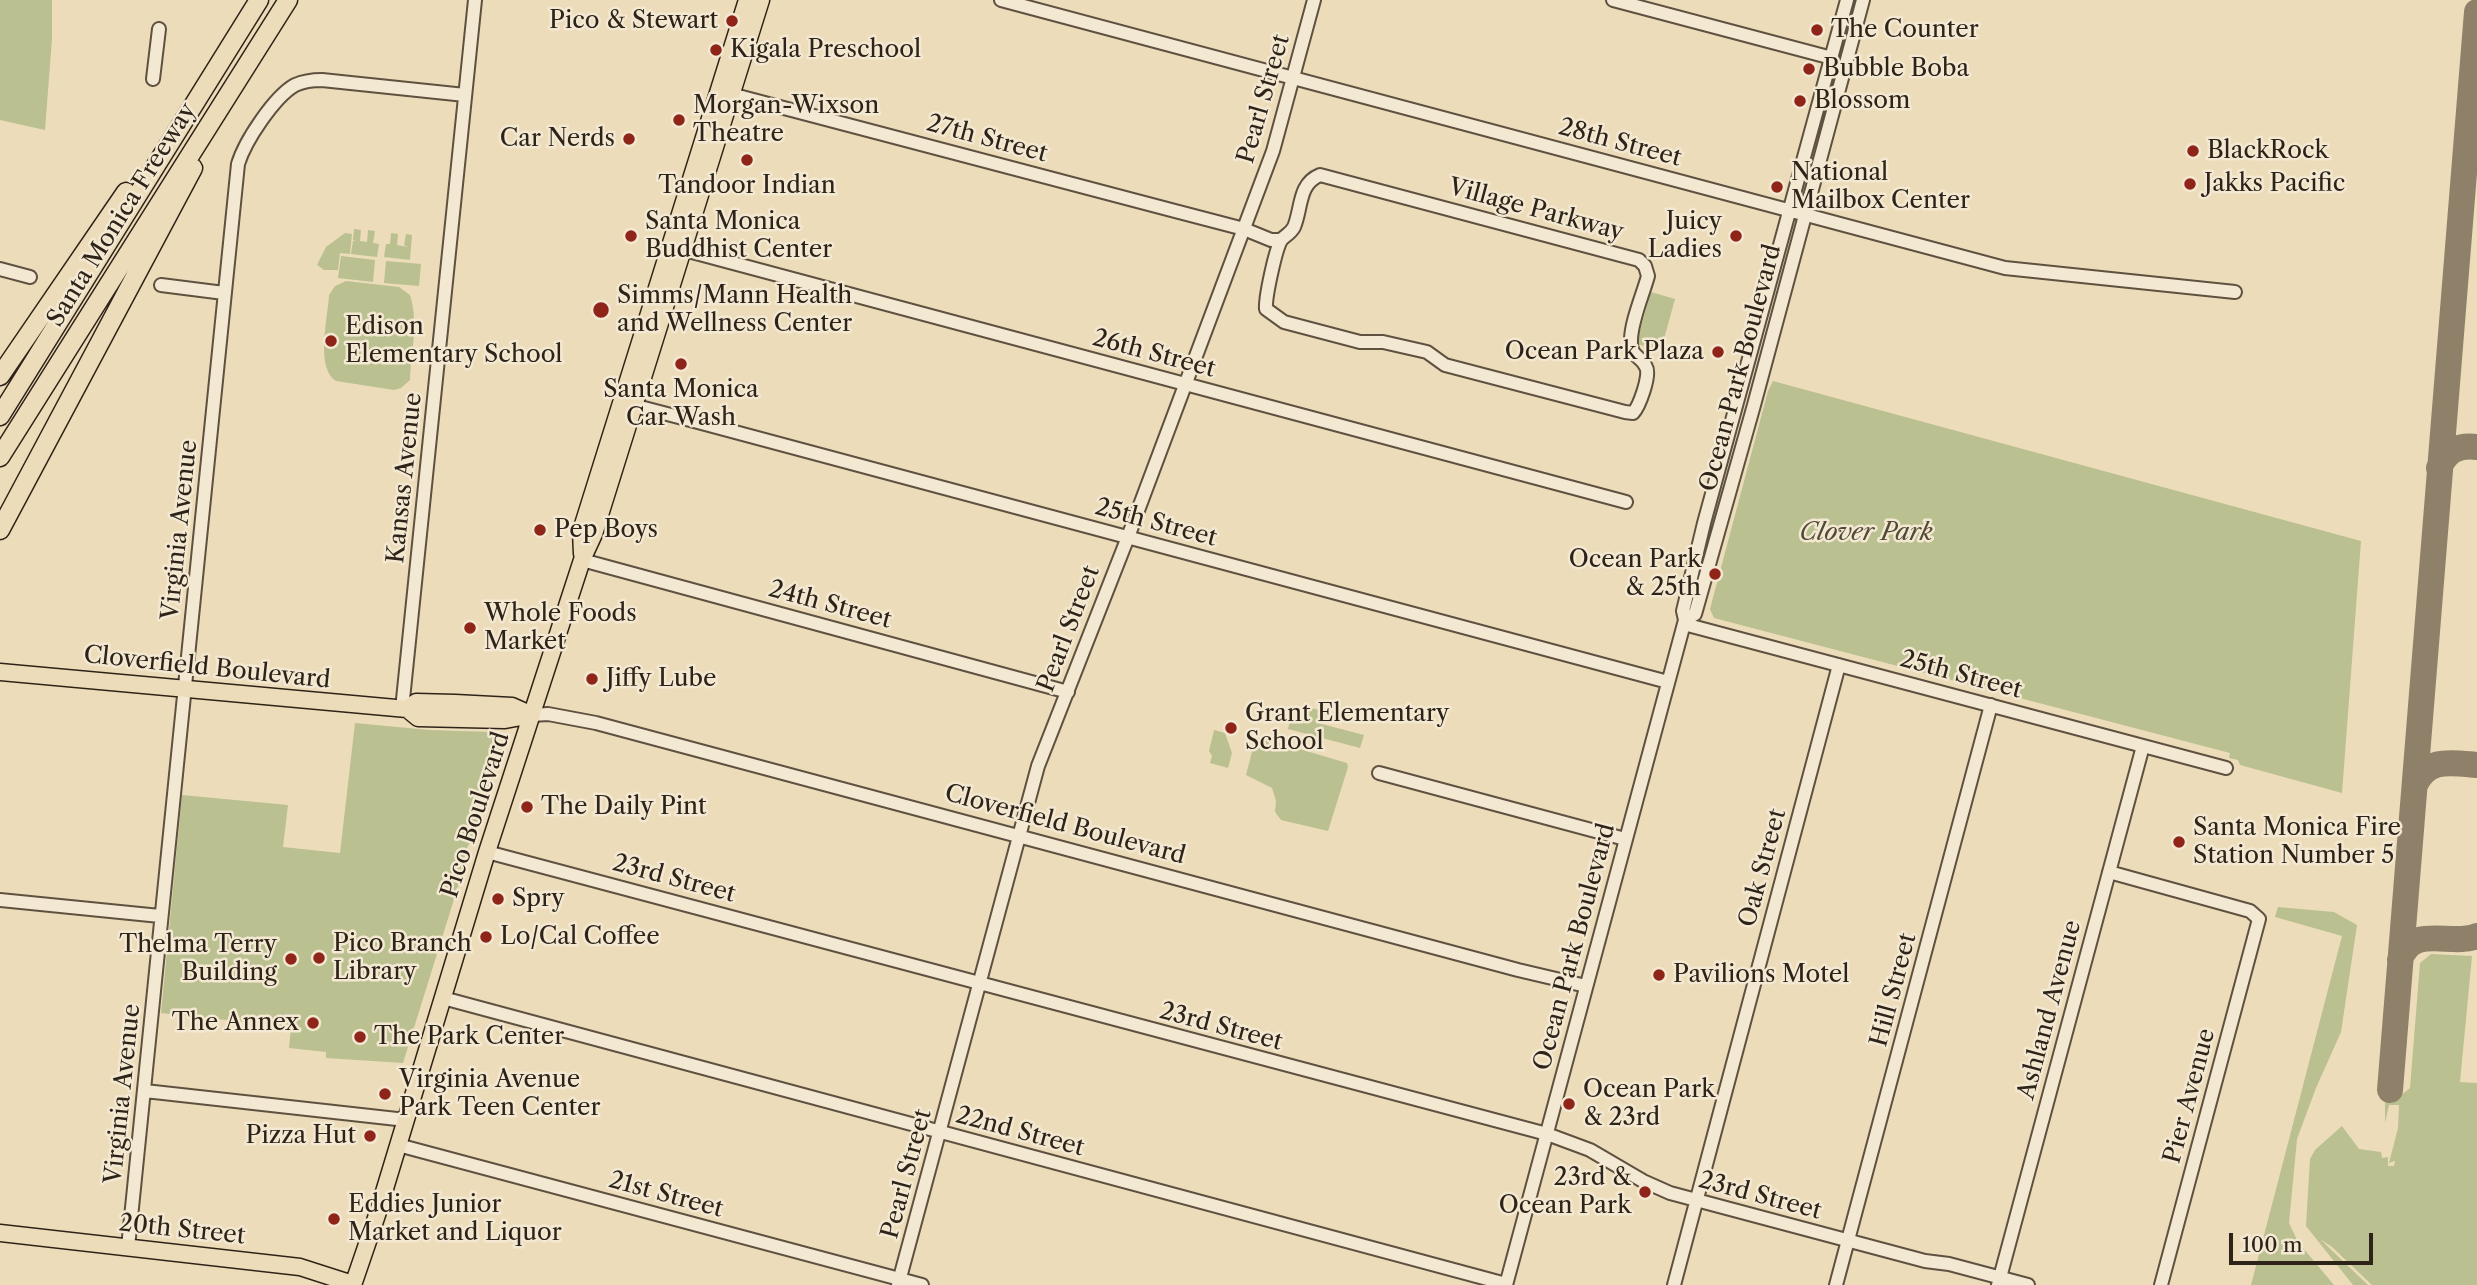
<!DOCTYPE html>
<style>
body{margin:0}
#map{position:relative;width:2477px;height:1285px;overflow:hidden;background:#eddcba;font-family:"Libre Caslon Text",serif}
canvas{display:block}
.scale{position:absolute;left:2229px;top:1233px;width:144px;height:32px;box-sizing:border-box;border:4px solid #2e2318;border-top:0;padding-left:9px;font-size:21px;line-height:24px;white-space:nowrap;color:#2e2318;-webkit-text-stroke:5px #f3e8d2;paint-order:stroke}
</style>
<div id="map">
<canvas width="2477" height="1285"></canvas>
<div class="scale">100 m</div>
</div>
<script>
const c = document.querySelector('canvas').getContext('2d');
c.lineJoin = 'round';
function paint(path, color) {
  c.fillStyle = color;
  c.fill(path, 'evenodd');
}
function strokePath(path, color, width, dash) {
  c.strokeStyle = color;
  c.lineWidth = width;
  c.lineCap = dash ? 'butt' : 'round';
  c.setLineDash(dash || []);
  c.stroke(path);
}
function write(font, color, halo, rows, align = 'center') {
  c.font = font + ' "Libre Caslon Text",serif';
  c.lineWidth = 5;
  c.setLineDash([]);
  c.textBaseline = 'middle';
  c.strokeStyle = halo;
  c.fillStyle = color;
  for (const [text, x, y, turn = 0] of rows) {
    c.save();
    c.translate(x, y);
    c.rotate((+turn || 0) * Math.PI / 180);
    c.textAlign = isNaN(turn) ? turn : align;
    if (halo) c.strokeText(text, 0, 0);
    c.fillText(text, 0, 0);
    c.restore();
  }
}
paint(new Path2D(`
 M 0,0 L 52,0 L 52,39 L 45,130 L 0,120 Z
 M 354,229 L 361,230 L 360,241 L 367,242 L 368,230 L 375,231 L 373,243 L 379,244 L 377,257 L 351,254 L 353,241 L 356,241 L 353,240 Z
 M 345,233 L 352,234 L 350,254 L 340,253 L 338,270 L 324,270 L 317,265 L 326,247 Z
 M 391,233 L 398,234 L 397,245 L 408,247 L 404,245 L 406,234 L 412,235 L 410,260 L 384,257 L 386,244 L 390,244 Z
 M 341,256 L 375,260 L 373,282 L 338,278 Z
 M 386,261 L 421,264 L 419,286 L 384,283 Z
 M 346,281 L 399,287 L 410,295 C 419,323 411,352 410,380 L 401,388 L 394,390 L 336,381 C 315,368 328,317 329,295 L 335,286 Z
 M 1651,292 L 1675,299 L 1661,350 L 1636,344 Z
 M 1773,381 L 2361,541 L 2342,793 L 2240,765 L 2238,760 L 2229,758 L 2230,753 L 1714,618 L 1710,609 L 1768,391 Z
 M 1306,707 L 1320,710 L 1318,723 L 1364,735 L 1360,748 L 1288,729 L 1291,716 L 1303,719 Z
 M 355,723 L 429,730 L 492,732 L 503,746 L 474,837 C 468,843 463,856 465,864 L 403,1063 L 326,1058 L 326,1052 L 289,1048 L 291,1027 L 161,1013 L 182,795 L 288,805 L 283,847 L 340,853 Z
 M 1214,730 L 1225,733 L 1232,753 L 1228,768 L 1210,763 L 1212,756 L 1209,751 Z
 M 1259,737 L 1347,763 L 1348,767 L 1328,831 L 1281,820 L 1275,812 L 1276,801 L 1272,788 L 1246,775 L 1255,740 Z
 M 2278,907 L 2334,912 L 2357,925 L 2341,1032 L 2316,1088 L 2297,1139 L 2289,1223 L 2298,1242 L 2334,1285 L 2251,1285 L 2342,936 L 2275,917 Z
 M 2431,954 L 2472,956 L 2460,1082 L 2477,1083 L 2477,1285 L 2372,1285 L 2332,1247 L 2320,1239 L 2368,1285 L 2353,1285 L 2306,1226 L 2310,1159 L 2315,1150 L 2342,1126 L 2359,1149 L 2381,1152 L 2382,1158 L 2388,1157 L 2388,1166 L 2394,1166 L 2395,1161 L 2389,1163 L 2398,1128 L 2399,1105 L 2389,1105 L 2385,1123 L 2385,1100 L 2395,1100 L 2410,1088 L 2420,963 Z`), '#bac08f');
strokePath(new Path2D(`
 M 2439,468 C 2447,450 2458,445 2477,447
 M 2415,785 C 2427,757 2452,763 2477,765
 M 2400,960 C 2412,923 2451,947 2477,936
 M 2390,1090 L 2477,12`), '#8e8069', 26);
const minor = new Path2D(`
 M 1001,0 L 2005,268 L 2235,292
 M 1613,0 L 1832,58
 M 153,79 L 159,29
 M 723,92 L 1175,211 L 1244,229 L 1271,240 L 1281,240
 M 1320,175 L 1639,260 L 1645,266 L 1648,276 C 1643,294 1631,322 1631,340 C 1630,358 1641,355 1646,367 C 1651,375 1639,407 1633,413 L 1625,412 L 1445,365 L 1427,352 L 1383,342 L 1360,342 L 1284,322 L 1266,309 C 1265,298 1276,246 1282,239 C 1286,235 1291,233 1294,227 C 1302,208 1298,184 1320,175 Z
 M 677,248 L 1626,502
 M 0,269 L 30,277
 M 161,285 L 224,293
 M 633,407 L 644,408 L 694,421 L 1668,682
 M 582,560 L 1068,692
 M 1685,620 L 1695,614 L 1754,405 L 1863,0
 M 1684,624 L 2226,768
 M 402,709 L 475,0
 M 532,715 L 548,714 L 596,723 L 1518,970 L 1586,986
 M 1379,773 L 1625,839
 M 487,852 L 1547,1134 L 1590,1150 L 1643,1181 L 1670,1193 L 1925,1261 L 1949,1264 L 2028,1285
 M 2109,872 L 2250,911 L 2259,919 L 2161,1285
 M 0,900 L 160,916
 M 443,998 L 1506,1284
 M 145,1091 L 406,1120
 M 398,1145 L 922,1285
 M 128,1247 L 238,164 C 245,141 274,97 295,85 C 304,81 313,80 322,80 L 465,95
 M 898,1285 L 1038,766 L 1128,537 L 1273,151 L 1314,0
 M 1506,1285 L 1685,620 L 1683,611 L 1704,523 L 1847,0
 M 1674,1285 L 1839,665
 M 1836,1285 L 1991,705
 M 1998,1285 L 2143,746`);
const major = new Path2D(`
 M 582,554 L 581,531 L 747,0
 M 0,672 L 407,709 L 418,718 L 505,720 L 532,715
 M 407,709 L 416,702 L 455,703 L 512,706 L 532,715
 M 0,1233 L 300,1267 L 353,1284
 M 353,1285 L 377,1215 L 487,852 L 582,560 L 594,534 L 761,0`);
const highway = new Path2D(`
 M 0,376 L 126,192
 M 0,416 L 259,0
 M 0,457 L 288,0
 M 0,530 L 193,168`);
strokePath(minor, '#5e5140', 16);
strokePath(major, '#2e2318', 19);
strokePath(highway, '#2e2318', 21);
strokePath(minor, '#f3e8d2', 12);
strokePath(major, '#eddcba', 16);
strokePath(highway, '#eddcba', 18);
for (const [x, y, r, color] of [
 [732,21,7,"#8f2418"],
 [1817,30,7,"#8f2418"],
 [716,50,7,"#8f2418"],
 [1809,69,7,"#8f2418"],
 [1800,101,7,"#8f2418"],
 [679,120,7,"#8f2418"],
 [629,139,7,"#8f2418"],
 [2193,151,7,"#8f2418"],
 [747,160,7,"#8f2418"],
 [2190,184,7,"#8f2418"],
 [1777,187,7,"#8f2418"],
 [631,236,7,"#8f2418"],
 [1736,236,7,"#8f2418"],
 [601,310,9,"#8f2418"],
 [331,341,7,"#8f2418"],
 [1718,352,7,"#8f2418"],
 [681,364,7,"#8f2418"],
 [540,530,7,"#8f2418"],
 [1715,574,7,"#8f2418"],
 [470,628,7,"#8f2418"],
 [592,679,7,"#8f2418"],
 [1231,728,7,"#8f2418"],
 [527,807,7,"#8f2418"],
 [2179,842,7,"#8f2418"],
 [498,899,7,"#8f2418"],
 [486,937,7,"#8f2418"],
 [319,958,7,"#8f2418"],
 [291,959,7,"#8f2418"],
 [1659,975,7,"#8f2418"],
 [313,1023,7,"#8f2418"],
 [360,1037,7,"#8f2418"],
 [385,1094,7,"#8f2418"],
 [1569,1104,7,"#8f2418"],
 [370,1136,7,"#8f2418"],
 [1645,1192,7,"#8f2418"],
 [334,1219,7,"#8f2418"]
]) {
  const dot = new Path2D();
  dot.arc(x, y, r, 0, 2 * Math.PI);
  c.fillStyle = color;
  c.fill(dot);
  strokePath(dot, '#f3e8d2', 2.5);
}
write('24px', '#2e2318', '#f3e8d2', [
 ["Pico & Stewart",718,21,"right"],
 ["The Counter",1831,30],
 ["Kigala Preschool",730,50],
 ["Bubble Boba",1823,69],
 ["Blossom",1814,101],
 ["Morgan-Wixson",693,106],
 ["Theatre",693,134],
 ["Car Nerds",615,139,"right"],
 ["BlackRock",2207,151],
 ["National",1791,173],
 ["Mailbox Center",1791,201],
 ["Jakks Pacific",2204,184],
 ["Tandoor Indian",747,186,"center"],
 ["Santa Monica",645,222],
 ["Buddhist Center",645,250],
 ["Juicy",1722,222,"right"],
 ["Ladies",1722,250,"right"],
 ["Simms/Mann Health",617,296],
 ["and Wellness Center",617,324],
 ["Edison",345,327],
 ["Elementary School",345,355],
 ["Ocean Park Plaza",1704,352,"right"],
 ["Santa Monica",681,390,"center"],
 ["Car Wash",681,418,"center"],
 ["Pep Boys",554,530],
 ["Ocean Park",1701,560,"right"],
 ["& 25th",1701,588,"right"],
 ["Whole Foods",484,614],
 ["Market",484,642],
 ["Jiffy Lube",606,679],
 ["Grant Elementary",1245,714],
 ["School",1245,742],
 ["The Daily Pint",541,807],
 ["Santa Monica Fire",2193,828],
 ["Station Number 5",2193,856],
 ["Spry",512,899],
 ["Lo/Cal Coffee",500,937],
 ["Pico Branch",333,944],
 ["Library",333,972],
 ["Thelma Terry",277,945,"right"],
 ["Building",277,973,"right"],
 ["Pavilions Motel",1673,975],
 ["The Annex",299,1023,"right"],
 ["The Park Center",374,1037],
 ["Virginia Avenue",399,1080],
 ["Park Teen Center",399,1108],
 ["Ocean Park",1583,1090],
 ["& 23rd",1583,1118],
 ["Pizza Hut",356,1136,"right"],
 ["23rd &",1631,1178,"right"],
 ["Ocean Park",1631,1206,"right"],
 ["Eddies Junior",348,1205],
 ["Market and Liquor",348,1233]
], 'left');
write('24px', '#2e2318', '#f3e8d2', [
 ["Pearl Street",1264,99,-74],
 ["27th Street",987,139,15],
 ["28th Street",1620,143,15],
 ["Village Parkway",1536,210,15],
 ["Santa Monica Freeway",122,215,-58],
 ["26th Street",1154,354,15],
 ["Ocean Park Boulevard",1741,368,-75],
 ["Kansas Avenue",405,478,-84],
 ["25th Street",1156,523,15],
 ["Virginia Avenue",180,530,-84],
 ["24th Street",830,605,15],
 ["Pearl Street",1069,629,-69],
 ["Cloverfield Boulevard",207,668,6],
 ["25th Street",1961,675,15],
 ["Pico Boulevard",476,815,-72],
 ["Cloverfield Boulevard",1065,825,15],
 ["Oak Street",1763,868,-75],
 ["23rd Street",674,879,15],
 ["Ocean Park Boulevard",1575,947,-75],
 ["Hill Street",1894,990,-75],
 ["Ashland Avenue",2050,1010,-75],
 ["23rd Street",1221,1027,15],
 ["Virginia Avenue",123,1094,-84],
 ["Pier Avenue",2190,1096,-75],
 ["22nd Street",1020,1132,15],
 ["Pearl Street",907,1174,-75],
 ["21st Street",666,1195,15],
 ["23rd Street",1760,1196,15],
 ["20th Street",182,1230,6]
]);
write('italic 24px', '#514a36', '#f3e8d2', [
 ["Clover Park",1866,533]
]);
</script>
